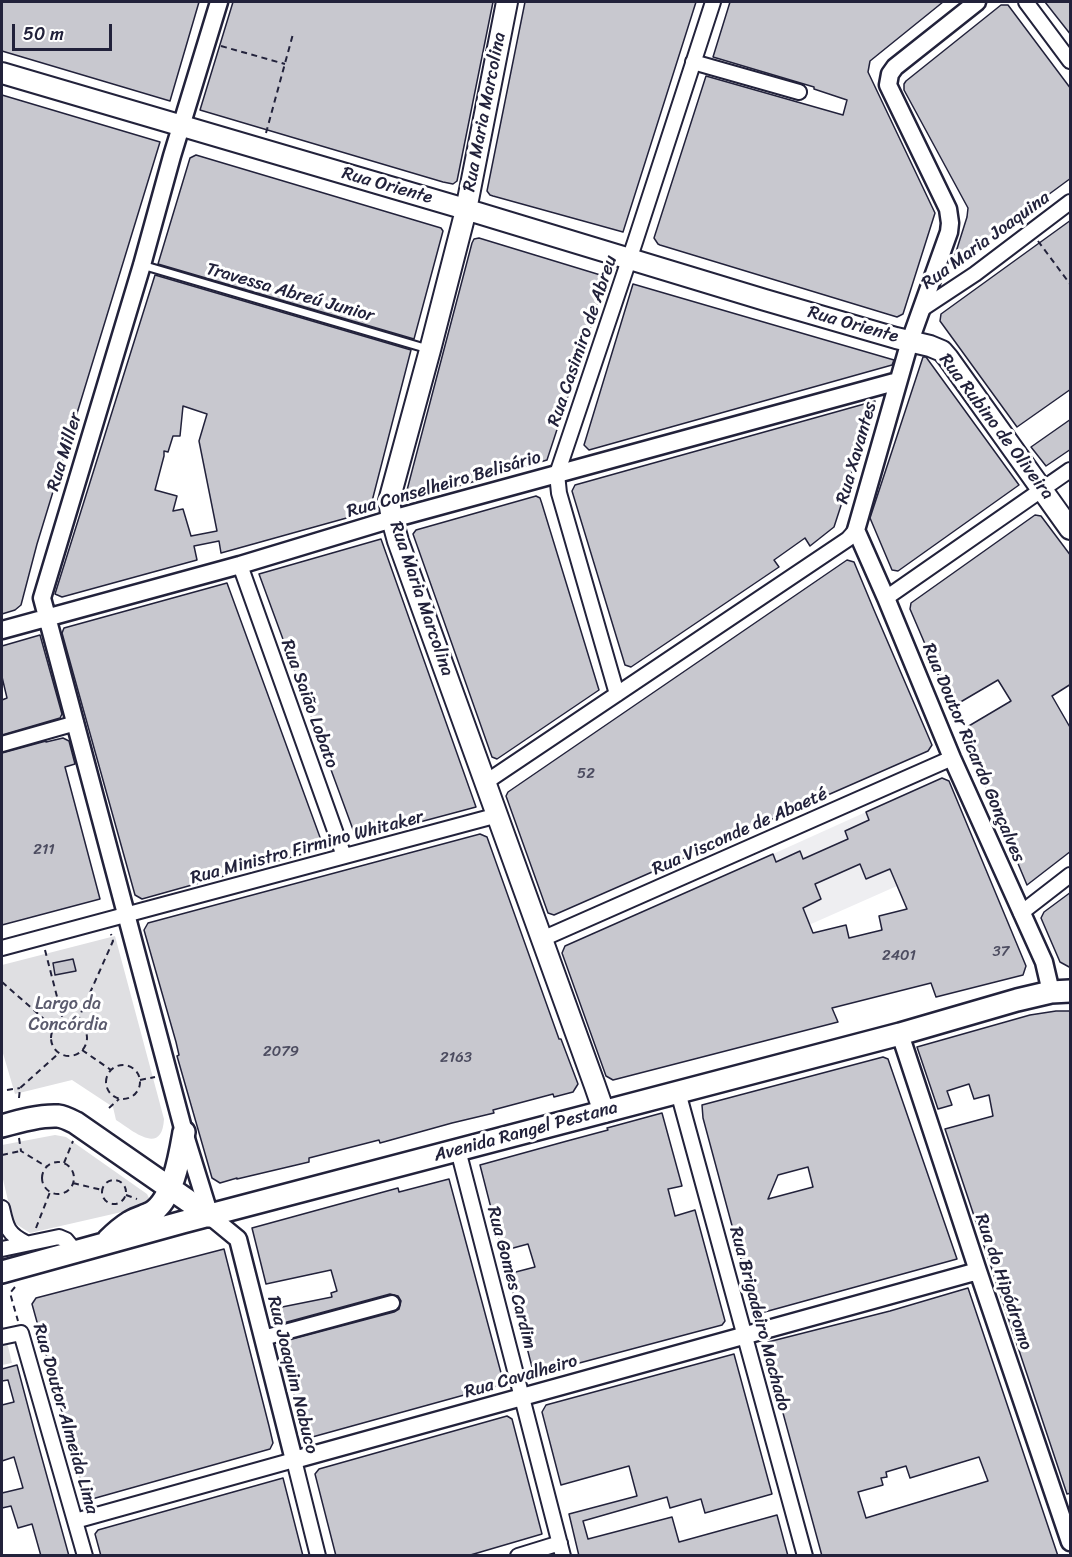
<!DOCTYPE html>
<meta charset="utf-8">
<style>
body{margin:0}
#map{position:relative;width:1072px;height:1557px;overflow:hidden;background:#fff;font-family:Sriracha,sans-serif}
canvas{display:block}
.frame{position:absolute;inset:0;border:3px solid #22223b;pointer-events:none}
.scale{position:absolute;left:12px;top:24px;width:100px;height:27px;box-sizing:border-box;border:3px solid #22223b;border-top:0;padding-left:8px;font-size:18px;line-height:21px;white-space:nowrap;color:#22223b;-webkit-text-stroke:4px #fff;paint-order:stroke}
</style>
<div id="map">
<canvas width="1072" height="1557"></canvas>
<div class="frame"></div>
<div class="scale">50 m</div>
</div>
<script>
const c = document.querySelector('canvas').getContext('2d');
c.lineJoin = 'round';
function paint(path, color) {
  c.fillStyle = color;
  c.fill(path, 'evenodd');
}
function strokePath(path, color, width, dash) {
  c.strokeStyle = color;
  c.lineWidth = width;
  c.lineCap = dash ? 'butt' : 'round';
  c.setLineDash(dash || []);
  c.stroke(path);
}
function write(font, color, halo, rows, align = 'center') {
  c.font = font + ' Sriracha,sans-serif';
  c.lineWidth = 6;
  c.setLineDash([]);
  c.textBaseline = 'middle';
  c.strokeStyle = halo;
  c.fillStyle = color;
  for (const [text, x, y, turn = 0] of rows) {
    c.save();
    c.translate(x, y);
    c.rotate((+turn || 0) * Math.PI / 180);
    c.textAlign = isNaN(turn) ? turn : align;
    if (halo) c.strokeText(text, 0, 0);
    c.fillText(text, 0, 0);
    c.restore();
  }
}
paint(new Path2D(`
 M 866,812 L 897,886 L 802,928 L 773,854 Z`), '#eeeef1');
paint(new Path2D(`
 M 115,936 L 164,1119 C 162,1157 132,1130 116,1120 L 113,1107 L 72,1080 L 15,1094 L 2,1050 L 2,965 Z
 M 55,1135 L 66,1137 L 147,1194 L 150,1200 L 148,1206 L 30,1233 L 13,1222 L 2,1175 L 2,1145 Z
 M 2,1321 L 12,1363 L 2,1365 Z`), '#dfdfe2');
const building = new Path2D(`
 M 2,2 L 199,2 L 170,101 L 2,51 Z
 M 233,2 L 493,2 L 457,181 L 453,184 L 443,182 L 200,110 Z
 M 525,2 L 696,2 L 623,232 L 493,196 L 490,195 L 487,191 Z
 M 730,2 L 943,2 L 870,61 L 868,72 L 935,213 L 903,314 L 897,317 L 660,245 L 658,244 L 654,238 L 706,76 L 843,115 L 847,100 L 814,89 L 814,87 L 713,57 Z
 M 1045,2 L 1071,2 L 1071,35 L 1056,16 Z
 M 1001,5 L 1008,5 L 1071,89 L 1071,178 L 961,259 L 955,255 L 967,217 L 968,208 L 904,90 L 904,84 L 906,81 Z
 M 2,95 L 160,142 L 37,544 L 21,605 L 15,610 L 2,614 Z
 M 196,155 L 441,228 L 443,231 L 414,339 L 158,264 L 190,158 Z
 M 1071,220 L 1071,389 L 1017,427 L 940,321 L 941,314 Z
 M 479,238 L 607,277 L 547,460 L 411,500 L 406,494 L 412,471 L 472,243 L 474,239 Z
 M 155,275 L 411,350 L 370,509 L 367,512 L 361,514 L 221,553 L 219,541 L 194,546 L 197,560 L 62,597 L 55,594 ZM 183,406 L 207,414 L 199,441 L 217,531 L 191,536 L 183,509 L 173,511 L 177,496 L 155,490 L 164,456 L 164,451 L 168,452 L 173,436 L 180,436 Z
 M 633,284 L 894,360 L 892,365 L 589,450 L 584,445 Z
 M 923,357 L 926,357 L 1019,485 L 898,571 L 892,570 L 870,518 Z
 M 875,401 L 834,527 L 810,546 L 805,538 L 774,560 L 779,567 L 631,667 L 625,665 L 572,491 L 575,485 Z
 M 1071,419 L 1071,449 L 1046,466 L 1031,447 Z
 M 536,496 L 540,498 L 542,504 L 599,690 L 497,759 L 492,757 L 413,534 L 416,530 Z
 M 1035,515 L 1041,516 L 1071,556 L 1071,684 L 1052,696 L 1071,729 L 1071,851 L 1027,885 L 962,730 L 1011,701 L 998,680 L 952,707 L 910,609 L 911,603 Z
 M 381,539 L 476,807 L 360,838 L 355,835 L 259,574 Z
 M 847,560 L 854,562 L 874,610 L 932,745 L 928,751 L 554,915 L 548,913 L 506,796 L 508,792 Z
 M 227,583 L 321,840 L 317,850 L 142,899 L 135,895 L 62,633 L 64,628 Z
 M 40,635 L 62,714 L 60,718 L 2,735 L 2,700 L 7,698 L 2,677 L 2,646 Z
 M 63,738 L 69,741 L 75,764 L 65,767 L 100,899 L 2,925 L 2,753 L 46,741 L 46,742 Z
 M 942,778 L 949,781 L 1026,966 L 1023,975 L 936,997 L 931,983 L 832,1008 L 838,1022 L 613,1080 L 606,1076 L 562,953 L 565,946 L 773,854 L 776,862 L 800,851 L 803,859 L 848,839 L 845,831 L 869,820 L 866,812 ZM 860,864 L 866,879 L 890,869 L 907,909 L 879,916 L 882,930 L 849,938 L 846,925 L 813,933 L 803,908 L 821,899 L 815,884 Z
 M 480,834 L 487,837 L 559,1039 L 561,1039 L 578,1084 L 573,1092 L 554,1097 L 553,1094 L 493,1110 L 494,1113 L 452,1123 L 380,1143 L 379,1140 L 309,1158 L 309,1162 L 237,1179 L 237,1178 L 220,1183 L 212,1178 L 177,1056 L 179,1055 L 176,1042 L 144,930 L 148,923 Z
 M 1071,892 L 1071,968 L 1060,962 L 1041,918 L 1044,912 Z
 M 73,959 L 76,971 L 55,975 L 53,963 Z
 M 1056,1011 L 1071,1011 L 1071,1493 L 1067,1494 L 945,1129 L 993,1116 L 989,1095 L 974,1099 L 969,1084 L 947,1091 L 952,1105 L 938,1109 L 917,1047 L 1030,1015 Z
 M 883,1057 L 888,1059 L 957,1259 L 761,1313 L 755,1311 L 703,1118 L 702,1105 ZM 808,1167 L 813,1187 L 768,1199 L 778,1175 Z
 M 662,1113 L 682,1186 L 668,1189 L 675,1216 L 695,1210 L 725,1321 L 722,1325 L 538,1374 L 533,1371 L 508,1274 L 535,1267 L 528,1244 L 502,1251 L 480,1165 L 567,1141 L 608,1130 L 607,1128 Z
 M 449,1179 L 504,1384 L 305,1439 L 281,1342 L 394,1312 L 399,1309 L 401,1301 L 398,1296 L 390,1294 L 276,1325 L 272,1309 L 332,1297 L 331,1293 L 337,1291 L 331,1270 L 266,1284 L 252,1228 L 398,1188 L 399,1192 Z
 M 224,1249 L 269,1426 L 273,1443 L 270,1449 L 92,1499 L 85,1495 L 32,1304 L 36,1298 Z
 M 968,1288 L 1058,1556 L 822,1556 L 765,1347 L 768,1342 L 890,1311 ZM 979,1457 L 988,1481 L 866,1518 L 858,1492 L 883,1485 L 881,1478 L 887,1477 L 886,1472 L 906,1466 L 910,1478 Z
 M 734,1354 L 772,1494 L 705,1513 L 701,1499 L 670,1508 L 667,1497 L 583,1521 L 588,1539 L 672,1517 L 679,1542 L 777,1515 L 788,1556 L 579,1556 L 569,1514 L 637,1496 L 629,1466 L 561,1485 L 542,1412 L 546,1405 Z
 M 17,1365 L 35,1433 L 69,1556 L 41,1556 L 32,1524 L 18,1528 L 11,1506 L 2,1508 L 2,1493 L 23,1488 L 14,1457 L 2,1461 L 2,1405 L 14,1402 L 8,1380 L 2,1381 L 2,1369 Z
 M 507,1416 L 512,1419 L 542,1534 L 467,1556 L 336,1556 L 315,1474 L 319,1469 Z
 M 283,1478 L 303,1556 L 101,1556 L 95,1534 L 98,1530 Z`);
paint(building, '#c8c8cf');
strokePath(building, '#22223b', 1.5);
const service = new Path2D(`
 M 142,265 L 428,349`);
const minor = new Path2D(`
 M 1026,2 L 1070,61
 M 693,62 L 799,92
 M 922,309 L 975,274 L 1070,202
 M 240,565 L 344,856
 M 886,598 L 1070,470
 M 617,694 L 559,493 L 557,474 L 635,242 L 713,2
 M 2,744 L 76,723
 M 486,782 L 848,539 L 856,530
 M 1021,913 L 1070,875
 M 542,939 L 952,758
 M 2,948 L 498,815
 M 678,1092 L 805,1556
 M 458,1150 L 563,1556
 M 2,1208 C 6,1226 7,1234 26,1243
 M 2,1249 L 59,1237 L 66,1240 L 76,1252
 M 2,1337 L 21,1333 L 85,1556
 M 263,1338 L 392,1303
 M 75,1521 L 294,1460 L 318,1556
 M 518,1556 L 560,1543`);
const tertiary = new Path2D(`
 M 219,2 L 172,156 L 142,265 L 42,598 L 184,1132 L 210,1216 L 238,1239 L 294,1460 L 978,1271
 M 977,2 L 895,67 L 890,74 L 888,85 L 948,209 L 950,223 L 949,232 L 910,341 L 856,530 L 886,598 L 952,758 L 1044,962 L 1051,992
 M 2,630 L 240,565 L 392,519 L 898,381
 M 900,1034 L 978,1271 L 1070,1542`);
const secondary = new Path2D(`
 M 507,2 L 466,210 L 430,350 L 389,501 L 392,519 L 398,541 L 595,1086 L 604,1112
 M 2,73 L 455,206 L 765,300 L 896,338 L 930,346 L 942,351 L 948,358 L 1070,529`);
const primary = new Path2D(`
 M 2,1126 C 19,1121 40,1115 58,1116 C 65,1117 70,1120 76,1123 L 210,1216
 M 108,1240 C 115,1233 122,1227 130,1222 C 137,1218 145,1216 151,1213 C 173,1200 180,1155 184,1132
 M 2,1272 L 183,1222 L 900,1034 L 1017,1000 L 1051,992 L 1070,991`);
strokePath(service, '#22223b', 11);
strokePath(minor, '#22223b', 18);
strokePath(tertiary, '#22223b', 21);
strokePath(secondary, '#22223b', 24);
strokePath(primary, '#22223b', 26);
strokePath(new Path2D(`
 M 221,46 L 285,64
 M 266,133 L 293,34
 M 1038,241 L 1070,284
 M 45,950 L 63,1020
 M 2,982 L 53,1027
 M51 1038a18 18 0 1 1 36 0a18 18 0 1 1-36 0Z
 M 77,1022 L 113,941 L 111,934
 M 82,1050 L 111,1070
 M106 1082a17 17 0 1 1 34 0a17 17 0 1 1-34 0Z
 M 140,1080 L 155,1077
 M 7,1090 L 20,1088
 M 19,1098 L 20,1088 L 59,1053
 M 109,1108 L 119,1099
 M 19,1138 L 21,1151 L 47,1167
 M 2,1155 L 21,1151
 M42 1178a16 16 0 1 1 32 0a16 16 0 1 1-32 0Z
 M 64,1163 L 73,1141
 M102 1192a12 12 0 1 1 24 0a12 12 0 1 1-24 0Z
 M 73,1183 L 102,1190
 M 126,1195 L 137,1199
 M 36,1228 L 50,1192
 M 15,1287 L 10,1293 L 18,1321`), '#22223b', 2, [6, 4.5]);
strokePath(service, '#fff', 7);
strokePath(minor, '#fff', 14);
strokePath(tertiary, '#fff', 16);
strokePath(secondary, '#fff', 20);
strokePath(primary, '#fff', 21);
write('15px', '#4c4c60', null, [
 ["52",586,774],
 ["211",44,850],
 ["37",1001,952],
 ["2401",899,956],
 ["2079",281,1052],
 ["2163",456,1058]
]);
write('18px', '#22223b', '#fff', [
 ["Rua Maria Marcolina",485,112,-79],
 ["Rua Oriente",387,186,16],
 ["Rua Maria Joaquina",986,241,-36],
 ["Travessa Abreú Junior",290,293,16],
 ["Rua Oriente",853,325,16],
 ["Rua Casimiro de Abreu",583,341,-71],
 ["Rua Rubino de Oliveira",996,427,53],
 ["Rua Miller",65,452,-73],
 ["Rua Xavantes",857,453,-74],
 ["Rua Conselheiro Belisário",444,485,-16],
 ["Rua Maria Marcolina",421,599,71],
 ["Rua Saião Lobato",309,704,70],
 ["Rua Doutor Ricardo Gonçalves",973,753,67],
 ["Rua Visconde de Abaeté",740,832,-24],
 ["Rua Ministro Firmino Whitaker",307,848,-15],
 ["Avenida Rangel Pestana",526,1132,-15],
 ["Rua Gomes Cardim",511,1278,75],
 ["Rua do Hipódromo",1003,1282,71],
 ["Rua Brigadeiro Machado",759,1319,75],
 ["Rua Joaquim Nabuco",292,1375,76],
 ["Rua Cavalheiro",521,1377,-16],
 ["Rua Doutor Almeida Lima",65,1419,74]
]);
write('18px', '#5b5b6d', '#fff', [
 ["Largo da",68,1004],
 ["Concórdia",68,1025]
]);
</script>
